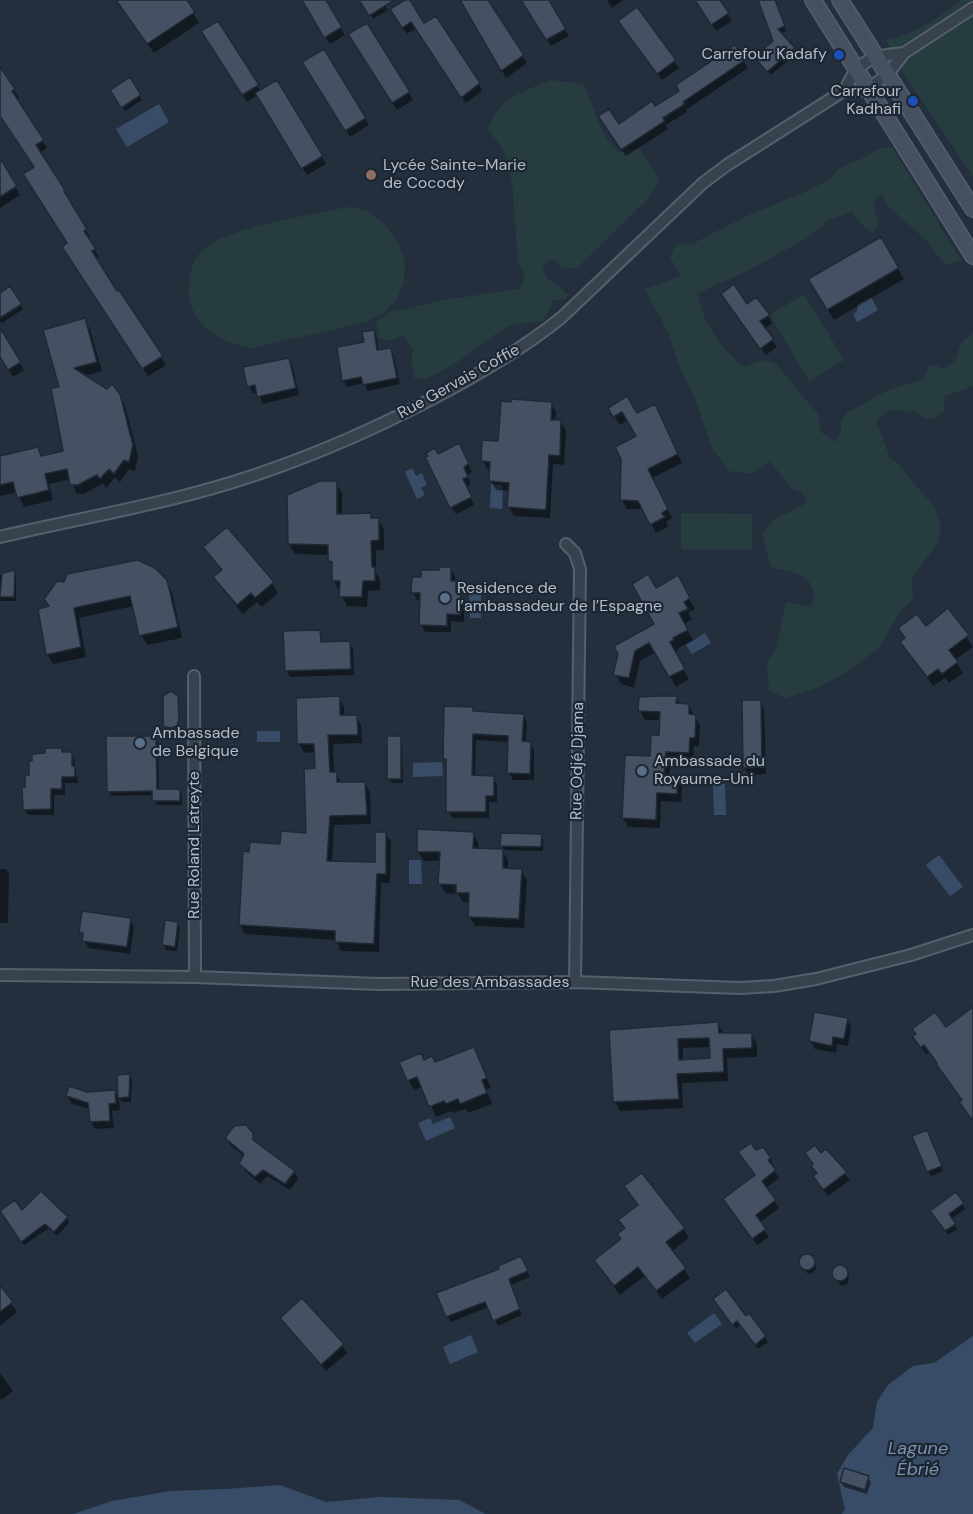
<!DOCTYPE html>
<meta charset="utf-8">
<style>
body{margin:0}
canvas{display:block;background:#242f3e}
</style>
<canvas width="973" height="1514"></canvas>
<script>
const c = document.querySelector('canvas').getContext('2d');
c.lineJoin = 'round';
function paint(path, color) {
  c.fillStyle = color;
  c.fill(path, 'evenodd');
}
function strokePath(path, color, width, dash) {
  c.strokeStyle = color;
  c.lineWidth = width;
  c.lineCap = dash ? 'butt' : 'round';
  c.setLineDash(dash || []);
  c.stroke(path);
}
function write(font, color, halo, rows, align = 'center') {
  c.font = font + ' "DM Sans",sans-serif';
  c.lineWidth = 4.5;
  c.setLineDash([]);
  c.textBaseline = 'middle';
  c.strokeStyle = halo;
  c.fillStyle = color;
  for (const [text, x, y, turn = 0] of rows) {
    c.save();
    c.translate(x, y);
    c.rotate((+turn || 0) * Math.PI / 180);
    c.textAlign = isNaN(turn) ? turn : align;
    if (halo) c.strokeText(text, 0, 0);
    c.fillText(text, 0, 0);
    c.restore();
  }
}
paint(new Path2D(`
 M 960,0 L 973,0 L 973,176 L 903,73 L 886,40 C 915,34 938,19 960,0 Z
 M 550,80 L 583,84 C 597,109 596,132 620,153 L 632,149 L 640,150 L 655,172 L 659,182 L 646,201 L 578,267 L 562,269 L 556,261 L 550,259 L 542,268 C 548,284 557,282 568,295 L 566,299 L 553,300 L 544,321 C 531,322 515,323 503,329 C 482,342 440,381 415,379 L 411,362 L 413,349 L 404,335 L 387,341 L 379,338 L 376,322 L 391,312 L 444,300 L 519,289 L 525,278 L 518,260 L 512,182 L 504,152 L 488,128 C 502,95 520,94 550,80 Z
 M 892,147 L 961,260 L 945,265 L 926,240 L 889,207 L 881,194 L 873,203 L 878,224 L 874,233 L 864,227 L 852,212 L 830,219 L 807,238 L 749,270 L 698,293 C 701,322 722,349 744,367 L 763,360 L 776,364 L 818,414 L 821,432 L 835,442 L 841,433 L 841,421 L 847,413 L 888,390 L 920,380 L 925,376 L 929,366 L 937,366 L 942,369 L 955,361 L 961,344 L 973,332 L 973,386 L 945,396 L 944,410 L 934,419 L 926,419 L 916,412 L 888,410 L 876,421 L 890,458 L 897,463 L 935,508 L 941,527 L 937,543 L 912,579 L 913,599 L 900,612 L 878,649 L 848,671 L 817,688 L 785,698 L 769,690 L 767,663 L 777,646 L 786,602 L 811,607 C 816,597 814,583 803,577 C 795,571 780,570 771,567 L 763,534 C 778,510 788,517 807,502 L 802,492 L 792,489 L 770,461 L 751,474 L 729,471 L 712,448 L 695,399 L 681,370 L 668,332 L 645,289 L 681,276 L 670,257 L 675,246 L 682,243 L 692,244 L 751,214 L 803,193 L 829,180 L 838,169 L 863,158 L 878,149 Z
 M 348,207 L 366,210 L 384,224 L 399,244 L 405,263 L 404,283 L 396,300 L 385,312 L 366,322 L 252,348 C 227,344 205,334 193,310 C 188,300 188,289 190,278 C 191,270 194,259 200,253 C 221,227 314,215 348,207 Z
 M 804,294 L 844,360 L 809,381 L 770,315 Z
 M 681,513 L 752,514 L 752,550 L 681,549 Z`), '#263c3f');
paint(new Path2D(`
 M 159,104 L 169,122 L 127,147 L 116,129 Z
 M 871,297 L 878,310 L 857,322 L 853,314 L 857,311 L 858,304 Z
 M 412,468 L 416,476 L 422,473 L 427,485 L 421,488 L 425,495 L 417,499 L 405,472 Z
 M 491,484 L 503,485 L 502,509 L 490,508 Z
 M 469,593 L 481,594 L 481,618 L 470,618 Z
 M 705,633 L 711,643 L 692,654 L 686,645 Z
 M 257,731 L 280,731 L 280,742 L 257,742 Z
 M 442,762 L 443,776 L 413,777 L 413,763 Z
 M 713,784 L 725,784 L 726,815 L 714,815 Z
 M 939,855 L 963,887 L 950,896 L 926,865 Z
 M 409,860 L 421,860 L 422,884 L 409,884 Z
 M 450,1117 L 455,1128 L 426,1141 L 418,1123 L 430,1118 L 433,1124 Z
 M 714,1313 L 722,1324 L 695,1343 L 687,1333 Z
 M 471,1335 L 478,1352 L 450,1364 L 443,1347 Z
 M 973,1336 L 973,1514 L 842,1514 L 845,1509 L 837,1474 L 848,1455 L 873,1428 L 877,1402 L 888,1385 L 913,1366 L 934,1363 Z
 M 280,1485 L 326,1502 L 381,1497 L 459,1500 L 486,1514 L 73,1514 L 112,1501 L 171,1491 L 226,1489 Z`), '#394c67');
paint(new Path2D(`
 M 118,0 L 185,0 L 199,23 L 154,53 Z
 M 303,0 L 324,0 L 345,35 L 330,44 Z
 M 361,0 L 382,0 L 388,10 L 373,19 Z
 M 408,0 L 424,25 L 479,84 L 482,91 L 466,103 L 416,28 L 407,34 L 392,10 Z
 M 462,0 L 486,0 L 527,63 L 506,78 Z
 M 522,0 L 547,0 L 569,36 L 551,46 Z
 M 607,0 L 623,0 L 612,8 Z
 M 696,0 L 719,0 L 732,21 L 716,31 Z
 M 759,0 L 774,0 L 786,31 L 780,33 L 796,54 L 771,75 L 759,62 L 775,41 Z
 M 637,9 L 679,68 L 662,80 L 624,29 Z
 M 217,23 L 261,92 L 277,82 L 326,164 L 307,175 L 258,95 L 247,102 L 203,32 Z
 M 367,25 L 413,100 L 397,110 L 350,35 Z
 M 735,47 L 748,68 L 686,110 L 687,112 L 666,125 L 668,129 L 626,156 L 605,124 L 619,126 L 654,108 L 681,91 Z
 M 323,51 L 369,125 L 350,137 L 304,63 Z
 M 0,68 L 19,98 L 16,100 L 47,148 L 40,153 L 64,190 L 69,198 L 67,199 L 90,237 L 88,239 L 99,257 L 96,259 L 117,293 L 166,365 L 148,376 L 68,255 L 69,244 L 35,168 L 0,115 Z
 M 130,79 L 142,100 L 125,111 L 112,91 Z
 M 0,161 L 20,195 L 0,208 Z
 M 881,239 L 904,279 L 834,320 L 810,280 Z
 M 10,288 L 23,309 L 2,323 L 0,321 L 0,295 Z
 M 727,302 L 747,306 L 768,316 L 772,323 L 764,329 L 777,347 L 766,355 Z
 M 85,320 L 90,329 L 102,371 L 84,376 L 107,391 L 119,395 L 125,405 L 138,456 L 135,471 L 129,469 L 120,482 L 115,477 L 106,488 L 103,483 L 84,494 L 77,494 L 70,479 L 49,484 L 53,500 L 24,507 L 17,492 L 0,496 L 0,458 L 38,449 L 43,458 L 65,452 L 61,388 Z
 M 0,331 L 24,370 L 13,377 L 0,355 Z
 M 373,331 L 377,338 L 379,351 L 390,349 L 394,356 L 400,384 L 368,391 L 364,383 L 347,387 L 343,380 Z
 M 289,359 L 293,367 L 299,395 L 263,404 L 258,393 L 253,394 L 249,386 Z
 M 551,403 L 556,412 L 555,422 L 561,422 L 566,431 L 564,465 L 553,464 L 550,518 L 514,516 L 509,507 L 510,491 L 496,490 L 491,481 L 491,470 L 488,470 L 483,461 L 500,442 Z
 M 610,409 L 637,415 L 659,414 L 682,463 L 652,478 L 672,518 L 666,522 L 668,527 L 656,533 L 644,509 L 627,509 L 622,500 L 622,459 L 638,437 L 628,420 L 620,425 Z
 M 462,452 L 472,472 L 467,475 L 471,484 L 466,487 L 474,505 L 456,514 L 451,507 L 438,455 Z
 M 336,483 L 342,493 L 342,515 L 370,515 L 373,519 L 378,519 L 384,529 L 384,550 L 376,550 L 376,573 L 380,579 L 380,590 L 368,591 L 367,607 L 347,606 L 334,581 L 334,568 L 329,561 L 330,555 L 295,554 L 289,544 Z
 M 205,548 L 272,583 L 278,593 L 262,607 L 257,602 L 243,614 L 221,587 L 215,577 L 222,571 Z
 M 450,569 L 455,576 L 455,583 L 464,601 L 464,622 L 451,621 L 451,632 L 425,632 L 421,624 L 422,600 L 417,600 L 413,592 L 422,579 Z
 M 14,572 L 16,576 L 16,601 L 0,601 L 0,575 Z
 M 677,577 L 695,609 L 688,613 L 692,619 L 684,624 L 693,640 L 677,649 L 678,651 L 674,653 L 689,679 L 676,687 L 656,652 L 640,661 L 634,688 L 621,684 L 615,674 L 656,624 L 656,590 Z
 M 166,581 L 172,592 L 182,638 L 147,645 L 141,635 L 134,606 L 79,618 L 86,657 L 53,664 L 47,654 L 50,607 Z
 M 948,610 L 973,647 L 955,660 L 963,673 L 949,683 L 945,678 L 933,686 L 902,642 L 925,628 Z
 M 320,632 L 323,643 L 349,642 L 353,649 L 354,675 L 290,677 L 286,671 Z
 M 339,698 L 344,707 L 344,716 L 356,716 L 361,725 L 362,743 L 333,744 L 334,773 L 336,773 L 341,782 L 365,783 L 370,792 L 371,824 L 334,825 L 332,863 L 377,864 L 385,833 L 391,842 L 390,883 L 381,883 L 379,952 L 341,951 L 336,940 L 245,934 L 240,925 L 281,846 L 308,835 L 317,770 L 316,752 L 304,753 L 299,744 Z
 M 676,698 L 680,705 L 688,705 L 700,725 L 699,746 L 694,746 L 693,761 L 671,760 L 669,778 L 677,778 L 682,787 L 681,802 L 661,801 L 660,828 L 628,827 L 623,818 L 660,737 L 661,720 L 645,720 L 640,711 Z
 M 760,702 L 764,709 L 766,774 L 749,775 L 744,767 Z
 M 472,709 L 475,713 L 523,715 L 527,722 L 526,743 L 530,743 L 534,750 L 534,780 L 513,780 L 509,773 L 509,742 L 476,740 L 475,777 L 493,777 L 497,784 L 497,802 L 489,802 L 489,818 L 452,818 L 448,811 L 448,765 L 444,758 Z
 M 156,737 L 158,742 L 159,790 L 179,790 L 182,795 L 182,805 L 156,805 L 153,795 L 111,796 L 109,791 Z
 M 400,737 L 402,742 L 403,783 L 392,783 L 389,778 Z
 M 62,750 L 64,753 L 71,753 L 74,759 L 78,783 L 65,783 L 65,795 L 54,795 L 54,815 L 28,815 L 24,809 L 27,788 L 31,777 L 46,755 Z
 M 473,833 L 478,843 L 478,849 L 502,851 L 508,860 L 508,870 L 521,871 L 527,880 L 524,928 L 475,926 L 470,917 L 470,903 L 463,902 L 458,894 L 445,893 L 440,884 L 441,861 L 424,861 L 418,852 Z
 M 541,836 L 543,840 L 543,851 L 504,850 L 502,845 Z
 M 0,869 L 6,869 L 9,874 L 8,923 L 0,923 Z
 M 130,920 L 134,927 L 130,954 L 88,948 L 81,932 Z
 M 177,923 L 180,928 L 177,951 L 166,950 L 163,945 Z
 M 973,1009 L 973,1120 L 963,1101 L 930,1052 L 926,1054 L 919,1044 L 946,1029 Z
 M 847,1019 L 851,1027 L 848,1046 L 837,1044 L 836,1053 L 815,1049 L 810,1041 Z
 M 718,1024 L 724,1034 L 751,1034 L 757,1044 L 757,1057 L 727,1058 L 728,1081 L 682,1083 L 683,1108 L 620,1111 L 615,1102 L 611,1031 ZM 710,1047 L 711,1059 L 683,1061 L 683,1048 Z
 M 473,1048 L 491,1088 L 486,1090 L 492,1104 L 468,1113 L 465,1109 L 453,1113 L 451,1111 L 436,1117 L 423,1087 L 414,1090 L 408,1080 L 424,1061 L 435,1064 Z
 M 130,1076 L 132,1080 L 131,1102 L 122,1102 L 119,1097 Z
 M 114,1091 L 119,1099 L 120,1110 L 112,1111 L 114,1128 L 95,1129 L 91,1122 L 90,1109 L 72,1104 L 67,1096 Z
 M 252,1134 L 256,1144 L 294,1172 L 298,1179 L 290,1190 L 267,1176 L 260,1184 L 245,1171 L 241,1164 L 244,1156 L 231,1146 L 226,1138 Z
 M 929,1136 L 943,1171 L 931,1176 L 928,1171 Z
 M 826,1151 L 850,1180 L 828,1196 L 819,1184 L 815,1165 L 820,1155 Z
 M 756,1152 L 770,1158 L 774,1166 L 772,1167 L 779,1178 L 766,1188 L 779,1208 L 759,1223 L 769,1237 L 757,1245 L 729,1207 L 756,1176 Z
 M 626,1187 L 684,1229 L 689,1238 L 672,1251 L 690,1278 L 662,1299 L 645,1276 L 620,1295 L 595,1260 L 622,1240 L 626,1229 L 639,1206 Z
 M 955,1194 L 965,1209 L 951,1219 L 957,1229 L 948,1235 L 934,1216 Z
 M 15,1202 L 22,1212 L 67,1218 L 69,1223 L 57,1236 L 49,1228 L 24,1245 L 1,1212 Z
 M 810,1256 L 817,1268 L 811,1274 L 807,1273 L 801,1265 L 802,1257 Z
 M 524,1264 L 530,1277 L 511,1285 L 522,1315 L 498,1326 L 489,1307 L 451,1322 L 447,1316 Z
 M 839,1266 L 843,1267 L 849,1276 L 848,1283 L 845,1285 L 840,1285 L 834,1276 L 833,1270 Z
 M 0,1288 L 17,1312 L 0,1326 Z
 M 718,1304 L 745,1318 L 749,1315 L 768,1342 L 758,1349 L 741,1325 L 736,1328 Z
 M 282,1318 L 342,1345 L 347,1353 L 326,1371 Z
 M 0,1373 L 13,1391 L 2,1400 L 0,1398 Z
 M 868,1478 L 871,1482 L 867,1494 L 844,1487 L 841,1482 Z`), '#0007');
const building = new Path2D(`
 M 116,0 L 187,0 L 195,12 L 147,44 Z
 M 302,0 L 326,0 L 342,27 L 324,38 Z
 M 359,0 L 394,0 L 369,16 Z
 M 405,0 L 410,0 L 424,23 L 436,16 L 480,83 L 461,98 L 411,22 L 402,28 L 390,9 Z
 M 460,0 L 488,0 L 524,55 L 501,71 Z
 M 521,0 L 549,0 L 566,29 L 546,40 Z
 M 695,0 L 720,0 L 729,13 L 711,25 Z
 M 758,0 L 775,0 L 785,26 L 778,29 L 795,48 L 767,72 L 754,57 L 773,41 Z
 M 637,7 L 676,60 L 657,74 L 618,21 Z
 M 218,21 L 259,85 L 242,95 L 201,31 Z
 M 367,23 L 410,92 L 392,103 L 348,34 Z
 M 735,45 L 745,60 L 683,102 L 685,104 L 663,118 L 665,121 L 621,150 L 598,116 L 609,109 L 619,124 L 652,101 L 655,106 L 679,91 L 676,85 Z
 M 324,49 L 366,118 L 345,131 L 302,62 Z
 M 0,67 L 15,89 L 12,91 L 44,140 L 36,145 L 65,190 L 64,191 L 87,229 L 84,231 L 96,249 L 92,251 L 117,291 L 119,290 L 163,356 L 142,369 L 62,247 L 67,243 L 23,174 L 34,167 L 0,116 Z
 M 130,77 L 141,95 L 121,108 L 110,90 Z
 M 277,80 L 323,156 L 301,169 L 255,93 Z
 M 0,158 L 17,186 L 0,197 Z
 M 881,237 L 899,268 L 827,310 L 808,279 Z
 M 734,284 L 747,304 L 756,297 L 770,315 L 760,321 L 774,339 L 760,349 L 721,294 Z
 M 10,286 L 22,304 L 0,318 L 0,293 Z
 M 85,318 L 97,362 L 74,368 L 107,389 L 112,384 L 120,394 L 133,445 L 129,462 L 124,460 L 114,474 L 109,469 L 100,479 L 97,475 L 78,485 L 70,485 L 67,469 L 45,474 L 49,490 L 17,498 L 13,482 L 0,485 L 0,456 L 38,447 L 41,456 L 63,451 L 51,388 L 59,387 L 43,330 Z
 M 0,328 L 21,362 L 8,370 L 0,357 Z
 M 374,330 L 377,350 L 391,348 L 397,378 L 363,385 L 361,377 L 342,381 L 337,347 L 364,342 L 362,332 Z
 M 289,358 L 296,388 L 257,397 L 255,385 L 247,387 L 243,367 Z
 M 627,396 L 637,413 L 655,404 L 678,454 L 648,469 L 668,509 L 662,513 L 665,517 L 650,525 L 638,501 L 620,500 L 621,459 L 615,447 L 636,436 L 622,412 L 613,417 L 608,408 Z
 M 511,399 L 552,402 L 551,420 L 561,420 L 560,456 L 549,455 L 546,510 L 507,507 L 509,483 L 489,481 L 490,462 L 481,461 L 482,440 L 498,441 L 501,401 L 511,402 Z
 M 459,443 L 469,464 L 464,467 L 468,477 L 463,479 L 472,497 L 450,508 L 425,457 L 428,456 L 426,453 L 435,448 L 438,454 Z
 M 320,481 L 337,481 L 337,514 L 371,513 L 371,518 L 379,518 L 379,540 L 371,541 L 372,567 L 375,567 L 375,581 L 363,581 L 362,597 L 339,597 L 340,581 L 332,581 L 332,562 L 328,561 L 328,545 L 288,544 L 287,495 Z
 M 227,527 L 274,582 L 255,598 L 251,593 L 237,605 L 213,577 L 222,570 L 203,547 Z
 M 138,560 L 155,568 L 167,580 L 178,627 L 139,636 L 130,596 L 74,608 L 81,647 L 46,655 L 38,609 L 49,606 L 44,599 L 57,581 L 64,582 L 67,574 Z
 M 439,567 L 451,567 L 451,581 L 456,581 L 456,592 L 461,593 L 460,615 L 447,614 L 447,626 L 419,625 L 420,593 L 411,593 L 412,577 L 421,577 L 421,570 L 439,570 Z
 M 15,570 L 14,597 L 0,597 L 2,573 Z
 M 648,574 L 656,588 L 678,575 L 690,598 L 684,602 L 688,609 L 679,613 L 688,630 L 673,638 L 674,640 L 670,642 L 685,669 L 669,677 L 649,643 L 635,651 L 629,678 L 613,675 L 618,654 L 614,646 L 654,624 L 632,584 Z
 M 948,608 L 969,635 L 949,650 L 958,662 L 942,674 L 938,669 L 927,677 L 900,642 L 905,638 L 898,628 L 917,614 L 926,626 Z
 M 320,630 L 321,642 L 350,641 L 351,669 L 285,671 L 283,631 Z
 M 171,691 L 178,696 L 179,720 L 177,726 L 171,728 L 164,727 L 163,721 L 163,696 Z
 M 340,696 L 340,715 L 357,715 L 358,735 L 328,735 L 330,772 L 337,772 L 337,782 L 365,782 L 367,815 L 330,816 L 327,861 L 375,862 L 375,832 L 386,832 L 386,874 L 377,874 L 374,944 L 335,942 L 335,931 L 239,925 L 243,851 L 249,852 L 250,842 L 280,844 L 281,831 L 306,833 L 304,769 L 315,768 L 314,744 L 297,744 L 296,698 Z
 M 659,696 L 677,696 L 676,703 L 689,704 L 689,714 L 696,715 L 695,738 L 690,738 L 689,753 L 666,752 L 664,776 L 678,777 L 677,794 L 657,793 L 656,820 L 622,818 L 625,755 L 650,756 L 651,735 L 659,735 L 660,712 L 638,711 L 639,697 Z
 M 742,700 L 761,700 L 762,767 L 743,768 Z
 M 444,706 L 473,707 L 473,711 L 524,714 L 522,741 L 531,742 L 530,774 L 507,773 L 508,736 L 473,734 L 472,775 L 494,776 L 494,796 L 486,796 L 486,812 L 446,812 L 446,759 L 443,759 Z
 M 106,736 L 156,736 L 157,789 L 180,789 L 180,801 L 152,801 L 152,791 L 107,792 Z
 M 387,736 L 401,736 L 401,779 L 387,779 Z
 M 45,748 L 62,748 L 62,752 L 72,752 L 72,766 L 75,766 L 75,777 L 62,777 L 62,789 L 51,789 L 51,809 L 23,810 L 22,787 L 25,787 L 25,775 L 29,775 L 29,761 L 32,761 L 32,754 L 45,753 Z
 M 417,829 L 474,832 L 473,848 L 503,849 L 503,868 L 522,869 L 519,919 L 468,917 L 469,893 L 456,893 L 456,885 L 438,884 L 440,852 L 417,852 Z
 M 501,833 L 542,834 L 541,847 L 500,846 Z
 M 82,911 L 131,918 L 127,947 L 82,941 L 83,933 L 79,933 Z
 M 165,920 L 178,922 L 175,947 L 162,945 Z
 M 973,1007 L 973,1121 L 959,1102 L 962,1100 L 936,1064 L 937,1063 L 924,1045 L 921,1048 L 912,1036 L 916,1034 L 912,1029 L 935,1012 L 946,1027 Z
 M 814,1012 L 848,1018 L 844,1039 L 833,1037 L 832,1046 L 809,1041 Z
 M 718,1022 L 719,1033 L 752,1033 L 752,1048 L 723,1049 L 724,1072 L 677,1074 L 679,1099 L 613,1102 L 609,1030 ZM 709,1038 L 710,1058 L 679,1060 L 678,1039 Z
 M 474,1047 L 487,1078 L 482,1080 L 487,1093 L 460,1104 L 458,1099 L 446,1104 L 444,1101 L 429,1107 L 417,1077 L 407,1081 L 399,1062 L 421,1053 L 424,1060 L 432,1056 L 435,1062 Z
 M 130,1074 L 129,1097 L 118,1098 L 117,1075 Z
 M 69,1086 L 87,1092 L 115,1090 L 116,1103 L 109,1104 L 110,1121 L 90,1122 L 88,1103 L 66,1096 Z
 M 246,1125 L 253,1133 L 253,1140 L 295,1171 L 285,1184 L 263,1170 L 255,1177 L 239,1164 L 244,1154 L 225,1138 L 234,1126 Z
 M 927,1130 L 942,1166 L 927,1172 L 912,1136 Z
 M 751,1143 L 756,1150 L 763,1147 L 771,1158 L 768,1160 L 776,1170 L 762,1181 L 776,1200 L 756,1215 L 766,1229 L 752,1239 L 723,1199 L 755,1175 L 738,1152 Z
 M 815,1145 L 821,1153 L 826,1149 L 847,1172 L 823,1190 L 813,1176 L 817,1173 L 811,1166 L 813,1164 L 805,1153 Z
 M 642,1173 L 685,1228 L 666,1242 L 686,1268 L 656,1291 L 638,1267 L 614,1286 L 594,1260 L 621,1239 L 617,1234 L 625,1228 L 618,1220 L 638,1205 L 624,1186 Z
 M 41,1191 L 68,1217 L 54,1232 L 45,1224 L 21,1242 L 0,1211 L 15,1200 L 22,1210 Z
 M 956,1192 L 964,1203 L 949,1214 L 956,1224 L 945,1231 L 930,1211 Z
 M799 1262a8 8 0 1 1 16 0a8 8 0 1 1-16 0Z
 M 521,1256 L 528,1271 L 509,1279 L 520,1309 L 493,1321 L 485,1302 L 446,1317 L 436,1293 L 499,1269 L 498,1266 Z
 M832 1273a8 8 0 1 1 16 0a8 8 0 1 1-16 0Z
 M 0,1285 L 13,1302 L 0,1312 Z
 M 726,1289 L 746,1316 L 749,1313 L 766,1336 L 755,1345 L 737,1321 L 732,1325 L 713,1299 Z
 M 302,1298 L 344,1344 L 321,1365 L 280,1318 Z
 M 844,1468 L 869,1476 L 865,1490 L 840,1482 Z`);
paint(building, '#455162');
strokePath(building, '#1f2835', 1.5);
const minor = new Path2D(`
 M 845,90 L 860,91 L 868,89 L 888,74 L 904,53 L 973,8
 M 845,90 C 858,59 873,56 904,53
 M 0,537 C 76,519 155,506 230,483 C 299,462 366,433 430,400 C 476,376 521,350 561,318 L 703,183 L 727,165 L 845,90
 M 566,544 L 575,553 L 580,569 L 575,982
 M 194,676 L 195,977
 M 0,975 L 195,977 L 379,984 L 575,982 L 740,988 L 774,986 L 816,979 L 911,955 L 973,935`);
const secondary = new Path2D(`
 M 813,0 L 973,256
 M 840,0 L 973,209`);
strokePath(minor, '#565f6c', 14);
strokePath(secondary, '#565f6c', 18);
strokePath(minor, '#38414e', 10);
strokePath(secondary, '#465061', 15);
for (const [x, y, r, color] of [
 [839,55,6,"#1a4fb4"],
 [913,101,6,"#1a4fb4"],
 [371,175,6,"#8d6e63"],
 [445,598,6,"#5c6f8a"],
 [140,743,6,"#5c6f8a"],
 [642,771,6,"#5c6f8a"]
]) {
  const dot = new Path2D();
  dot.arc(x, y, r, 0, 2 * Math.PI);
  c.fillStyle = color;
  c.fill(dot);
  strokePath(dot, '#1d2633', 2);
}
write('16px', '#b4bcc9', '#1d2633', [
 ["Carrefour Kadafy",827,55,"right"],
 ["Carrefour",901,92,"right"],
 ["Kadhafi",901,110,"right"],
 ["Lycée Sainte-Marie",383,166],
 ["de Cocody",383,184],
 ["Residence de",457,589],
 ["l’ambassadeur de l’Espagne",457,607],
 ["Ambassade",152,734],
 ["de Belgique",152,752],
 ["Ambassade du",654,762],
 ["Royaume-Uni",654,780]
], 'left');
write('16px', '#b4bcc9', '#1d2633', [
 ["Rue Gervais Coffie",459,382,-29],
 ["Rue Odjé Djama",578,761,-89],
 ["Rue Roland Latreyte",195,845,-90],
 ["Rue des Ambassades",490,983]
]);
write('italic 18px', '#7c92b1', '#1d2633', [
 ["Lagune",918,1449],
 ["Ébrié",918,1470]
]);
</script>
